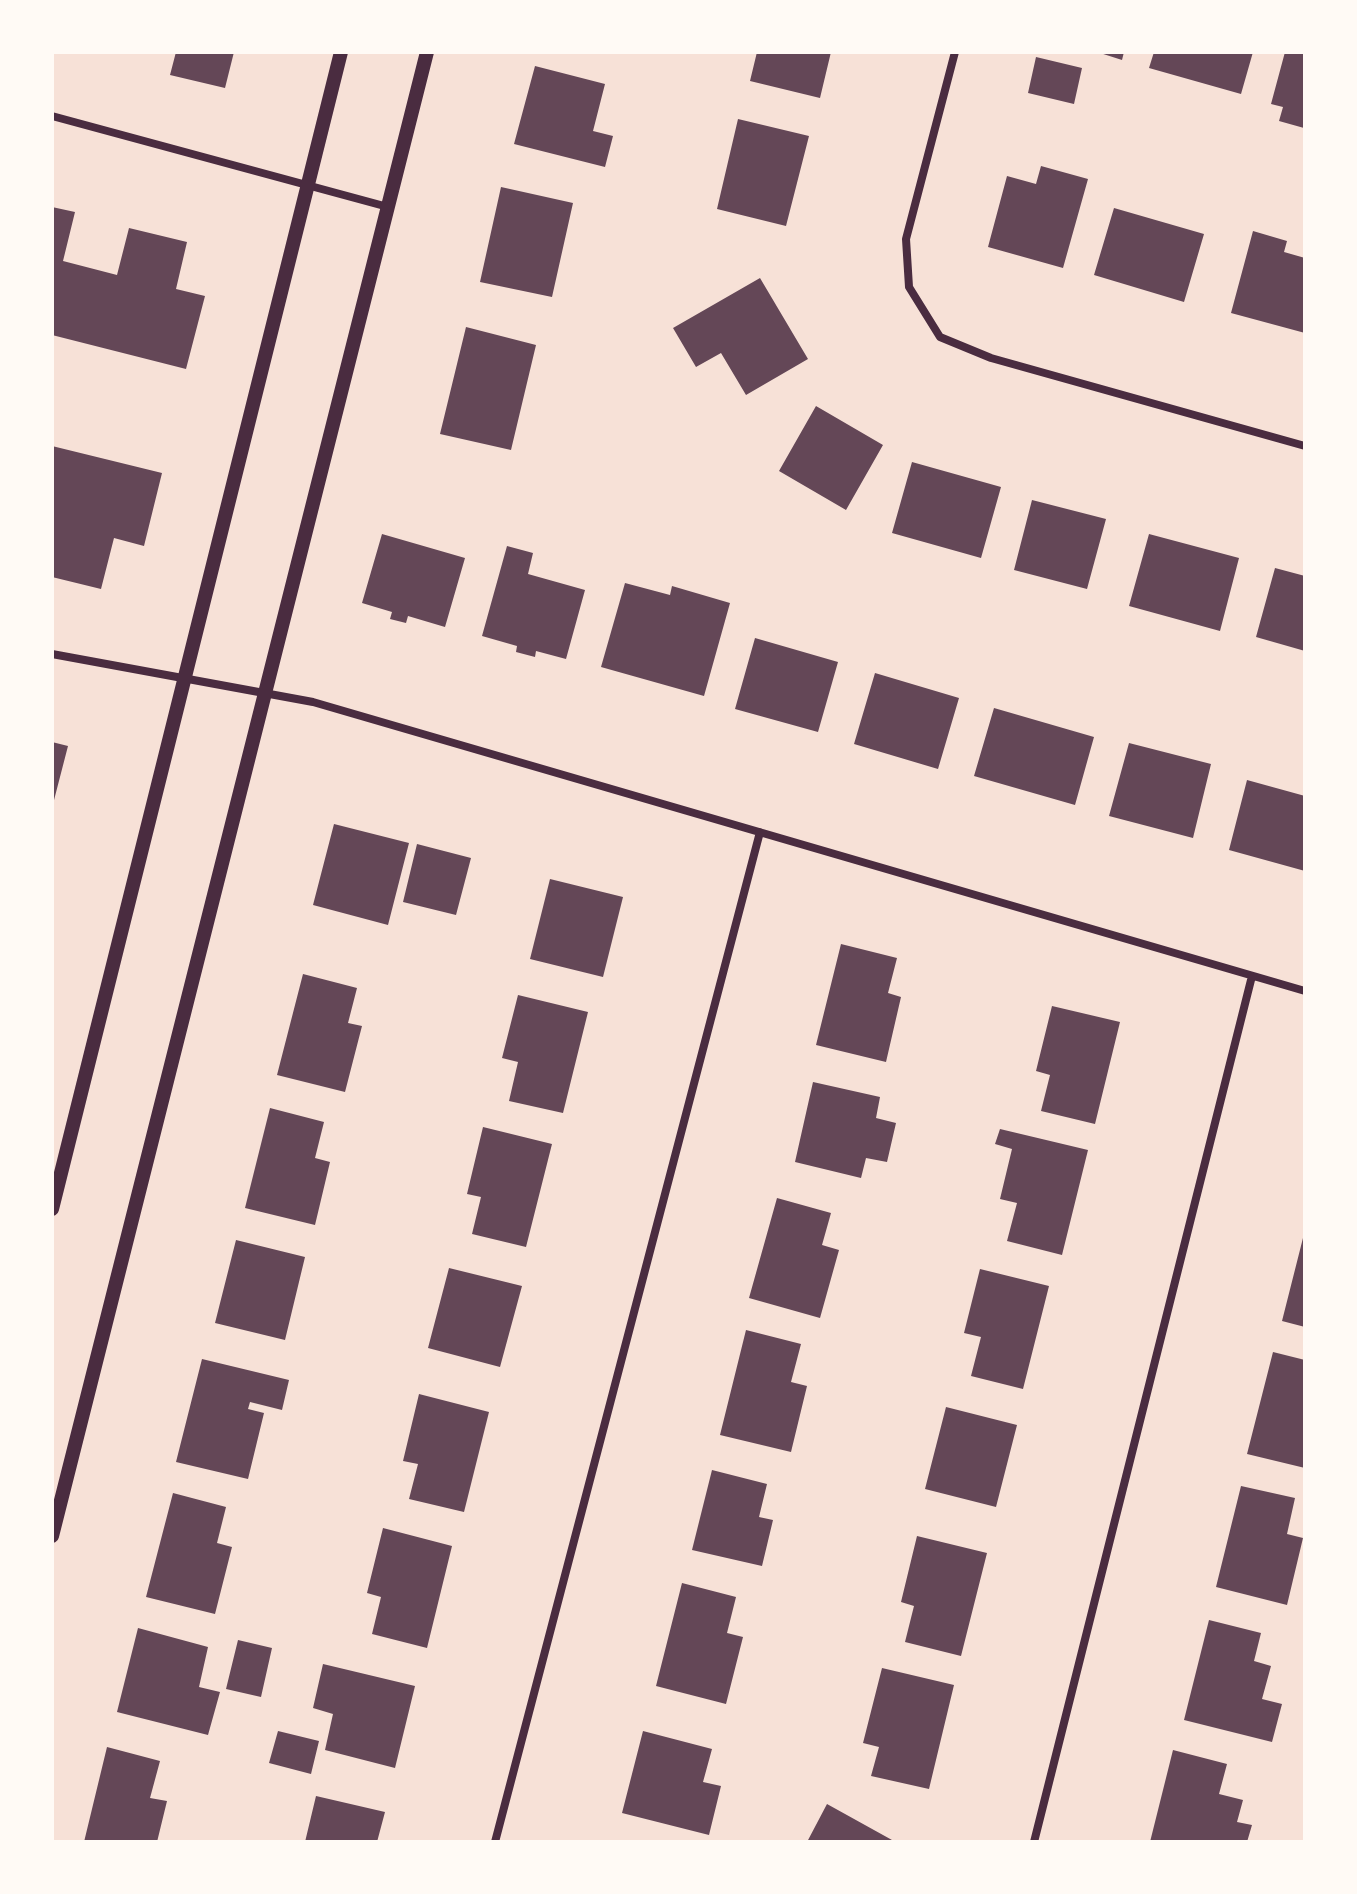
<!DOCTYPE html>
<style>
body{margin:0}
#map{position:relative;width:1357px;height:1894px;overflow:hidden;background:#f7e1d7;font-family:Roboto,sans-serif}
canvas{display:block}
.frame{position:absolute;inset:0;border:54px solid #fffaf5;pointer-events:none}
</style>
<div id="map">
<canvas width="1357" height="1894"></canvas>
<div class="frame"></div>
</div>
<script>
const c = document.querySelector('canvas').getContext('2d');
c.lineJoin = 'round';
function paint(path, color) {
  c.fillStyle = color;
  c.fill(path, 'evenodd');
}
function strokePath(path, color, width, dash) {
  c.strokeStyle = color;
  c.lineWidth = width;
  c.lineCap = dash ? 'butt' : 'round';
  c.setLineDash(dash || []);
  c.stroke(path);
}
paint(new Path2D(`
 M 176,52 L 234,52 L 225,88 L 170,75 Z
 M 757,52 L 831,52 L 820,98 L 750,81 Z
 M 1097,52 L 1124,52 L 1122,60 Z
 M 1154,52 L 1253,52 L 1241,94 L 1149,68 Z
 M 1285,52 L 1305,52 L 1304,128 L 1279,121 L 1283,107 L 1271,104 Z
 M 1036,57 L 1082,68 L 1074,104 L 1028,93 Z
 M 535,66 L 605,84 L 593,131 L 613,136 L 605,167 L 514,144 Z
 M 738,119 L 809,136 L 786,226 L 717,209 Z
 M 1041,166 L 1088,179 L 1063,268 L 988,247 L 1007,176 L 1036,184 Z
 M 501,187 L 573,203 L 552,297 L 480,282 Z
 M 52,207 L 75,212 L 63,261 L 117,275 L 129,228 L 187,242 L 176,289 L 205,296 L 186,369 L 52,335 Z
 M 1114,208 L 1204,234 L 1184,302 L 1094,275 Z
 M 1253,231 L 1287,241 L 1284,252 L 1305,258 L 1305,333 L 1231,313 Z
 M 760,278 L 808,359 L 746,395 L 721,353 L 696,367 L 673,328 Z
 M 466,327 L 536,345 L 511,450 L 440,434 Z
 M 816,406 L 883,445 L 846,510 L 779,471 Z
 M 52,446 L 162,473 L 144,546 L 114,538 L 101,589 L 52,577 Z
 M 912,462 L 1001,487 L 981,558 L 892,533 Z
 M 1032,500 L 1106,519 L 1087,589 L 1014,570 Z
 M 382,534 L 465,558 L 445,627 L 408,616 L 406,623 L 390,619 L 392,612 L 362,603 Z
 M 1149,534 L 1239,558 L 1220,631 L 1129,606 Z
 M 507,546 L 533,553 L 528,574 L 585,590 L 566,659 L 536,651 L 535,657 L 516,652 L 517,646 L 482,636 Z
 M 1275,568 L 1305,576 L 1305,651 L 1256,637 Z
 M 625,583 L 670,595 L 672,586 L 730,603 L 704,696 L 601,667 Z
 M 755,638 L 838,662 L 818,732 L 735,709 Z
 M 875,673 L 959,698 L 938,769 L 854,744 Z
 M 994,708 L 1094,737 L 1075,805 L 974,776 Z
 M 52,742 L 68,746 L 53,804 L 52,804 Z
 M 1129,743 L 1211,764 L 1193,838 L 1109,816 Z
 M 1247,780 L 1305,796 L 1305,871 L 1229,850 Z
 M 334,824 L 409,843 L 388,925 L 313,905 Z
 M 417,844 L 471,858 L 456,915 L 403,902 Z
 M 550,879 L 623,897 L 603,977 L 530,959 Z
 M 841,944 L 897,958 L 888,993 L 901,997 L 886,1062 L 816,1045 Z
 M 303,974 L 357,988 L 348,1023 L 362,1026 L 345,1092 L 277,1075 Z
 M 518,995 L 588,1012 L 563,1113 L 509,1101 L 518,1062 L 502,1058 Z
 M 1052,1006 L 1120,1022 L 1095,1124 L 1041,1111 L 1050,1075 L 1036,1071 Z
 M 813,1082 L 880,1097 L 876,1118 L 896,1123 L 887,1162 L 866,1158 L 861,1178 L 795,1162 Z
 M 270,1108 L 324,1122 L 315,1158 L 330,1162 L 315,1225 L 245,1208 Z
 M 483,1127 L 552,1144 L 526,1247 L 472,1234 L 481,1197 L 467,1194 Z
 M 1000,1129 L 1088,1150 L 1062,1255 L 1007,1241 L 1017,1203 L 1000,1199 L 1012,1149 L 995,1144 Z
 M 777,1198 L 831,1213 L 822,1245 L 839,1250 L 820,1318 L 749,1298 Z
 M 1304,1234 L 1305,1234 L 1305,1327 L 1282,1321 Z
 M 236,1240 L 305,1257 L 285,1340 L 215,1323 Z
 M 449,1268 L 522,1286 L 500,1367 L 428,1348 Z
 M 980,1269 L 1049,1286 L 1023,1389 L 971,1376 L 981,1337 L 964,1333 Z
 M 746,1330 L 801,1344 L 791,1382 L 807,1386 L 791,1452 L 720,1435 Z
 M 1273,1352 L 1305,1360 L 1305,1468 L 1247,1454 Z
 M 202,1359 L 289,1380 L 282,1410 L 250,1402 L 248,1409 L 264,1413 L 248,1479 L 176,1462 Z
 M 419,1394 L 489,1412 L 464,1512 L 409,1499 L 418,1464 L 403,1461 Z
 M 946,1407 L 1017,1425 L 996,1507 L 925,1489 Z
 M 712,1470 L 767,1484 L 759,1517 L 773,1520 L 762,1566 L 692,1550 Z
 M 1241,1486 L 1295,1498 L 1287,1534 L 1303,1538 L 1287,1605 L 1216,1587 Z
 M 173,1493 L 226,1507 L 217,1543 L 232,1547 L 215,1614 L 146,1597 Z
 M 383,1528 L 452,1546 L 427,1648 L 372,1634 L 381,1597 L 367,1593 Z
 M 917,1536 L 987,1553 L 961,1656 L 905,1642 L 914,1606 L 901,1602 Z
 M 682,1583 L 736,1597 L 727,1633 L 743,1637 L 726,1704 L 656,1686 Z
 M 1209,1620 L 1261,1633 L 1254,1661 L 1271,1666 L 1262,1699 L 1282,1704 L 1272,1742 L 1184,1720 Z
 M 138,1628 L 208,1647 L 199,1687 L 220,1692 L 208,1735 L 117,1712 Z
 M 238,1640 L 272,1648 L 261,1697 L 226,1689 Z
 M 323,1664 L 415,1686 L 395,1768 L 325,1750 L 333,1714 L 313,1708 Z
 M 882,1668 L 954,1685 L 929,1789 L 871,1776 L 879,1747 L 863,1743 Z
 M 278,1731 L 319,1741 L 311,1774 L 269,1763 Z
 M 643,1731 L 712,1749 L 703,1782 L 721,1786 L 709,1835 L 622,1813 Z
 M 107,1747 L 160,1761 L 150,1798 L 167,1801 L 157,1842 L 84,1842 Z
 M 1173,1750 L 1227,1764 L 1219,1794 L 1243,1800 L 1237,1822 L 1252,1825 L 1247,1842 L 1150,1842 Z
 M 316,1796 L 385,1812 L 377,1842 L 305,1842 Z
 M 827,1804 L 892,1840 L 891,1842 L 807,1842 Z`), '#644757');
strokePath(new Path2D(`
 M 955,52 L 906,239 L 909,287 L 940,337 L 991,358 L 1305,446
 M 52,116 L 388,207
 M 52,654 L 313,702 L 1305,991
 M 495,1842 L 760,832
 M 1034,1842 L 1252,976`), '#4a2c40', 8);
strokePath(new Path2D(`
 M 52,1209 L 341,52
 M 52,1536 L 427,52`), '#4a2c40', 14);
</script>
